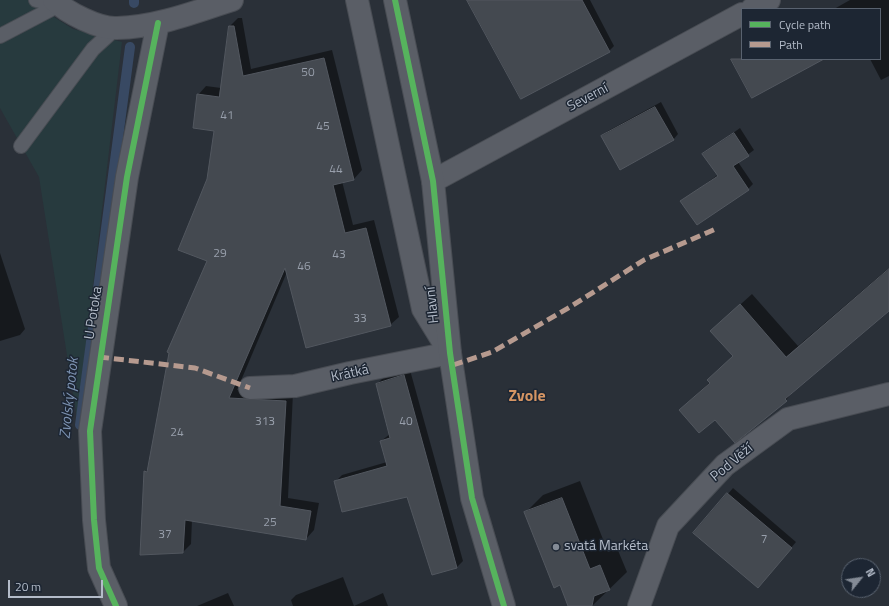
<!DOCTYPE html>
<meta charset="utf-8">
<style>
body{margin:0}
#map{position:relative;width:889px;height:606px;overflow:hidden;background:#2a3038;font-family:"Titillium Web",sans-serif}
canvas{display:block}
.legend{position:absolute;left:741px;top:8px;width:140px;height:52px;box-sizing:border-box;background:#1d2633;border:1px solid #59626f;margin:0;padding:5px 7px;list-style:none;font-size:12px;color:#b4bcc9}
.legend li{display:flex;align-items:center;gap:8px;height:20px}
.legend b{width:20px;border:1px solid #59626f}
.north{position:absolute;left:841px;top:558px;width:40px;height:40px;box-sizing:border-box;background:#1d2633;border:1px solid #59626f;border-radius:50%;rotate:60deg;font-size:11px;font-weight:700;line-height:16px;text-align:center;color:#b4bcc9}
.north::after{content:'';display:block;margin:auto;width:14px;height:18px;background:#848b96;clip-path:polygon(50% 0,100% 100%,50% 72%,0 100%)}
.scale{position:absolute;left:8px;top:580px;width:95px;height:18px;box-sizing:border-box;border:2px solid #b4bcc9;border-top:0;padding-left:5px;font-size:12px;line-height:14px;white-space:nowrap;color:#b4bcc9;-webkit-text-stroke:3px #1d2633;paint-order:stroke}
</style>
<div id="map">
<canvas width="889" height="606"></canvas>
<ul class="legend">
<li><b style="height:5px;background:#56b35d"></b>Cycle path</li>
<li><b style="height:5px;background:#b69a8f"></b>Path</li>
</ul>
<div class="north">N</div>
<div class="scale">20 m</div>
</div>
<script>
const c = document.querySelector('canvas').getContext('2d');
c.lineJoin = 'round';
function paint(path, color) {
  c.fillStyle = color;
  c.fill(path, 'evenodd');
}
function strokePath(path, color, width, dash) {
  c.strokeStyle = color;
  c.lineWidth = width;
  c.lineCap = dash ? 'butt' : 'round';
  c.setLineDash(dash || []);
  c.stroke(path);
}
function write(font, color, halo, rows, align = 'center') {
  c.font = font + ' "Titillium Web",sans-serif';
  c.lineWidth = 3;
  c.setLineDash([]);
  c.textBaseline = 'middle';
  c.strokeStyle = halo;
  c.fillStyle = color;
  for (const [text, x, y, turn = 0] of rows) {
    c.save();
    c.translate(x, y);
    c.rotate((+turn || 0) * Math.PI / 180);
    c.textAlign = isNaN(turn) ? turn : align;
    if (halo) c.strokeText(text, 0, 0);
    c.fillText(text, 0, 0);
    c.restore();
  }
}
paint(new Path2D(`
 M 0,0 L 36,0 L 54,17 L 73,29 L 122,42 L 77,419 L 39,177 L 0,108 Z`), '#273a3e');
paint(new Path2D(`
 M 477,0 L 590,0 L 614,46 L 609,51 Z
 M 850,0 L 889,0 L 889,76 L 881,80 L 870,59 L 880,59 L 880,9 L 834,9 Z
 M 238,18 L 242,18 L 251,69 L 332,50 L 362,170 L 354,179 L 342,181 L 353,225 L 374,220 L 399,317 L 390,325 L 287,272 L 237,390 L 293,393 L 288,498 L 319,503 L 314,530 L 306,539 L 192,520 L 191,544 L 183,552 L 145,472 L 148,469 L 170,353 L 208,261 L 208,179 L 215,130 L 198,95 L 206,86 L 221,88 L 230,26 Z
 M 661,102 L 678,134 L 673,140 L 602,136 L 608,131 Z
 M 740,128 L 754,150 L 738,162 L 753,184 L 748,189 L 682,201 L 719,174 L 704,154 Z
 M 0,253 L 25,329 L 20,335 L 0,341 Z
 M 889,268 L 889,309 L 796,388 L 786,400 L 715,418 L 680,410 L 710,382 L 734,356 L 711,331 L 752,294 L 798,346 Z
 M 410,370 L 463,561 L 457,567 L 408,495 L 336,481 L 342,475 L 387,462 L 381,441 L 390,434 L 377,384 L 383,378 Z
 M 580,481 L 608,552 L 617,548 L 627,572 L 592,606 L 570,606 L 525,513 L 543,495 Z
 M 733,488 L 796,542 L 763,581 L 695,533 Z
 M 343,577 L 354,606 L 383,593 L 388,606 L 293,606 L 291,600 L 296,595 Z
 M 228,593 L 234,606 L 197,606 Z`), '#0007');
strokePath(new Path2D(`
 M 134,3 L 134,0
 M 80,425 L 130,47`), '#384963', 10);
const building = new Path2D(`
 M 467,0 L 582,0 L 610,52 L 521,99 Z
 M 229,26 L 234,26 L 243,76 L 324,58 L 354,180 L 333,185 L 345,233 L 366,228 L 391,326 L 306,348 L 285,268 L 229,398 L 286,401 L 280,506 L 311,511 L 306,540 L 185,520 L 183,553 L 140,555 L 144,471 L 147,472 L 169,353 L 167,352 L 207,261 L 178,250 L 207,179 L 214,131 L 193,128 L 197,94 L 219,97 Z
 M 731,59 L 824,59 L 752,98 Z
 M 655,107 L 674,140 L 620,170 L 601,136 Z
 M 734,133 L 749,156 L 733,166 L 749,190 L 697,225 L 680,201 L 718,176 L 702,154 Z
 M 889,269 L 889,311 L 785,399 L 787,401 L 735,443 L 715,420 L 699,433 L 679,410 L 710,383 L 707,380 L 733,356 L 710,331 L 740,304 L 786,357 Z
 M 404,375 L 457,568 L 432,575 L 407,497 L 342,512 L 334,481 L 387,466 L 380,441 L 390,438 L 376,384 Z
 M 727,493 L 792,548 L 758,588 L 693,533 Z
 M 562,498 L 590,569 L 600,565 L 610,590 L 594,596 L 592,606 L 568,606 L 560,585 L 554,588 L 524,512 Z`);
paint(building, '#444950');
strokePath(building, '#52575f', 1);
const service = new Path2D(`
 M 36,0 L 59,5
 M 0,36 L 59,5
 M 21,146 L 93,49 L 116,28`);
const minor = new Path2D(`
 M 54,0 C 67,13 99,29 117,28 C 157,27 195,12 232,0
 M 752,9 L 769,0
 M 433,181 L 742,14
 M 250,388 L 295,386 L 350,373 L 450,353 L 423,309 L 357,0
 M 116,606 L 99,568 L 94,520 L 90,431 L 127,177 L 158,23
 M 639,606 L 668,526 L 725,465 L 788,419 L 889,394`);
const tertiary = new Path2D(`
 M 395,0 L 433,181 L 450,353 L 472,498 L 504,606`);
strokePath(service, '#484c53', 16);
strokePath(minor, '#484c53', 24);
strokePath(tertiary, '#484c53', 24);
strokePath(service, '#5a5e66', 14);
strokePath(minor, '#5a5e66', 22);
strokePath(tertiary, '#5a5e66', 22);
strokePath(new Path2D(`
 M 99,357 L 195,368 L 250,388
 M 453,365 L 492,352 L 570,307 L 644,260 L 718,228`), '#b69a8f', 5, [10, 5]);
strokePath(new Path2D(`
 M 395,0 L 433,181 L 450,353 L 472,498 L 504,606
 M 116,606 L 99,568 L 94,520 L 90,431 L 127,177 L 158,23`), '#56b35d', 6);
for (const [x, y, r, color] of [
 [556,547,4,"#848b96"]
]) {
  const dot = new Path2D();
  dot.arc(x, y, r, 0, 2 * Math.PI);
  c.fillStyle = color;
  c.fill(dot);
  strokePath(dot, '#1d2633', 1.5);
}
write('12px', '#989fab', null, [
 ["50",308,73],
 ["41",227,116],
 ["45",323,127],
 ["44",336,170],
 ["29",220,254],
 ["43",339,255],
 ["46",304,267],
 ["33",360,319],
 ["313",265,422],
 ["40",406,422],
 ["24",177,433],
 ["25",270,523],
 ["37",165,535],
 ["7",764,540]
]);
write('14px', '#b4bcc9', '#1d2633', [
 ["Severní",588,98,-28],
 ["Hlavní",433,305,-96],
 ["U Potoka",94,313,-81],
 ["Krátká",350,374,-12],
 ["Pod Věží",732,463,-40]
]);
write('14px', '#b4bcc9', '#1d2633', [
 ["svatá Markéta",564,547]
], 'left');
write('italic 15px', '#7c92b1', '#1d2633', [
 ["Zvolský potok",70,398,-84]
]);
write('bold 16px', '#d59563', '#1d2633', [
 ["Zvole",527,397]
]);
</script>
